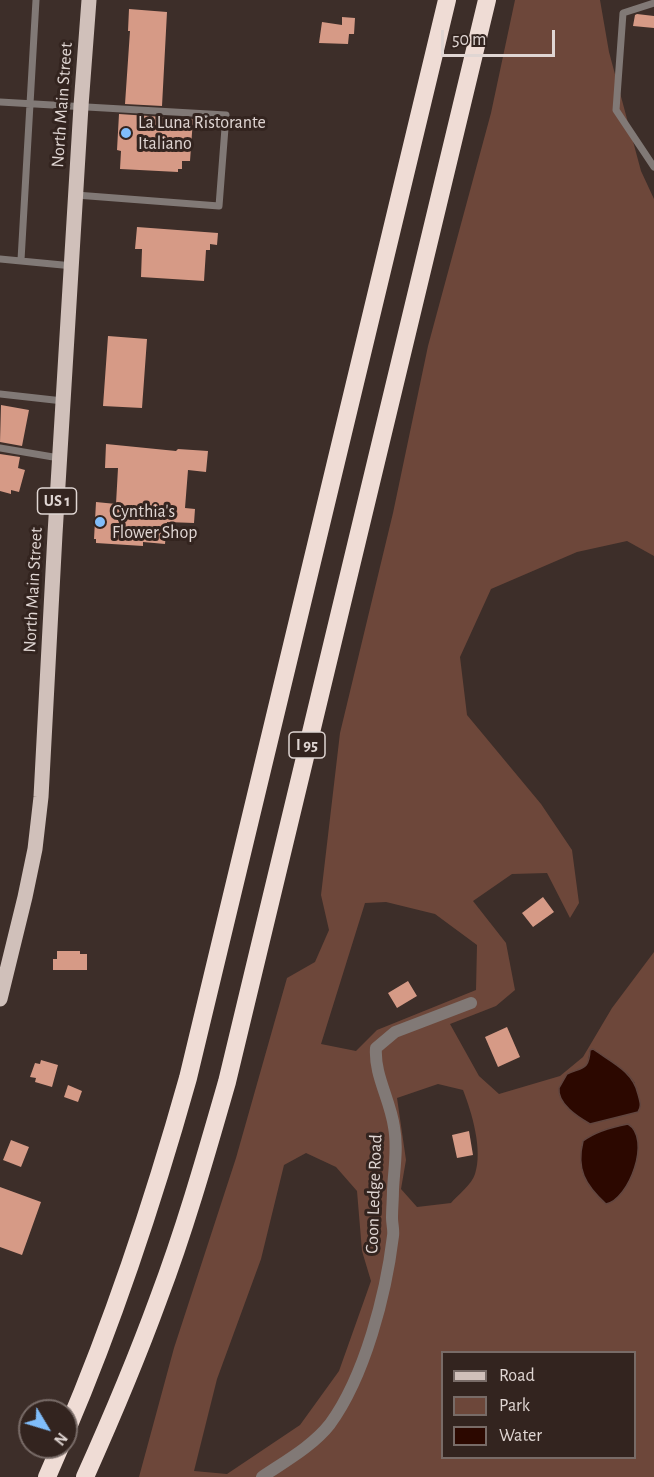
<!DOCTYPE html>
<style>
body{margin:0}
#map{position:relative;width:654px;height:1477px;overflow:hidden;background:#3d2e29;font-family:"Alegreya Sans",sans-serif}
canvas{display:block}
.legend{position:absolute;left:441px;top:1351px;width:195px;height:108px;box-sizing:border-box;background:#33241f;border:2px solid #786b67;margin:0;padding:8px 10px;list-style:none;font-size:18px;color:#e0d6d3}
.legend li{display:flex;align-items:center;gap:12px;height:30px}
.legend b{width:30px;border:2px solid #786b67}
.north{position:absolute;left:18px;top:1399px;width:60px;height:60px;box-sizing:border-box;background:#33241f;border:2px solid #786b67;border-radius:50%;rotate:128deg;font-size:16px;font-weight:700;line-height:24px;text-align:center;color:#e0d6d3}
.north::after{content:'';display:block;margin:auto;width:21px;height:27px;background:#80bdfa;clip-path:polygon(50% 0,100% 100%,50% 72%,0 100%)}
.scale{position:absolute;left:441px;top:30px;width:114px;height:27px;box-sizing:border-box;border:3px solid #e0d6d3;border-top:0;padding-left:8px;font-size:18px;line-height:21px;white-space:nowrap;color:#e0d6d3;-webkit-text-stroke:4px #33241f;paint-order:stroke}
</style>
<div id="map">
<canvas width="654" height="1477"></canvas>
<ul class="legend">
<li><b style="height:8px;background:#d0c0ba"></b>Road</li>
<li><b style="height:16px;background:#6d473a"></b>Park</li>
<li><b style="height:16px;background:#2c0800"></b>Water</li>
</ul>
<div class="north">N</div>
<div class="scale">50 m</div>
</div>
<script>
const c = document.querySelector('canvas').getContext('2d');
c.lineJoin = 'round';
function paint(path, color) {
  c.fillStyle = color;
  c.fill(path, 'evenodd');
}
function strokePath(path, color, width, dash) {
  c.strokeStyle = color;
  c.lineWidth = width;
  c.lineCap = dash ? 'butt' : 'round';
  c.setLineDash(dash || []);
  c.stroke(path);
}
function write(font, color, halo, rows, align = 'center') {
  c.font = font + ' "Alegreya Sans",sans-serif';
  c.lineWidth = 6;
  c.setLineDash([]);
  c.textBaseline = 'middle';
  c.strokeStyle = halo;
  c.fillStyle = color;
  for (const [text, x, y, turn = 0] of rows) {
    c.save();
    c.translate(x, y);
    c.rotate((+turn || 0) * Math.PI / 180);
    c.textAlign = isNaN(turn) ? turn : align;
    if (halo) c.strokeText(text, 0, 0);
    c.fillText(text, 0, 0);
    c.restore();
  }
}
paint(new Path2D(`
 M 515,0 L 600,0 L 609,52 L 641,171 L 654,199 L 654,556 L 627,541 L 577,552 L 491,589 L 460,657 L 467,715 L 541,804 L 572,850 L 579,903 L 570,918 L 547,873 L 512,874 L 473,901 L 506,943 L 515,990 L 496,1006 L 450,1024 L 479,1076 L 499,1094 L 560,1076 L 583,1057 L 612,1008 L 654,952 L 654,1477 L 139,1477 L 174,1348 L 236,1158 L 287,978 L 315,962 L 329,930 L 321,895 L 340,733 L 393,513 L 428,346 L 491,113 ZM 386,902 L 435,914 L 477,945 L 476,990 L 377,1030 L 356,1051 L 321,1044 L 365,903 ZM 593,1049 L 628,1074 L 635,1083 L 578,1070 L 582,1070 L 587,1065 L 590,1050 ZM 438,1084 L 463,1090 C 472,1113 483,1150 475,1174 C 472,1184 458,1195 451,1203 L 417,1207 L 401,1189 L 406,1160 L 397,1098 ZM 306,1153 L 336,1167 L 357,1191 L 362,1251 L 371,1281 L 339,1371 L 300,1425 L 227,1474 L 194,1471 L 217,1379 L 261,1259 L 284,1165 ZM 442,1352 L 634,1352 L 634,1458 L 442,1458 Z`), '#6d473a');
const water = new Path2D(`
 M 593,1049 C 611,1062 633,1071 638,1094 C 640,1102 642,1106 638,1112 L 590,1124 C 578,1117 557,1104 559,1088 L 567,1074 C 583,1067 589,1070 590,1050 Z
 M 628,1124 C 652,1138 629,1200 606,1204 C 585,1185 576,1169 583,1141 C 596,1131 612,1127 628,1124 Z`);
paint(water, '#2c0800');
strokePath(water, '#62463f', 1.5);
paint(new Path2D(`
 M 129,9 L 167,12 L 162,106 L 125,104 L 130,31 L 128,31 Z
 M 637,14 L 654,16 L 654,28 L 633,26 L 635,15 Z
 M 342,17 L 355,18 L 354,34 L 349,34 L 348,44 L 319,43 L 322,22 L 342,25 Z
 M 119,114 L 193,119 L 190,161 L 182,161 L 182,169 L 178,169 L 178,172 L 120,169 L 121,151 L 117,150 Z
 M 137,227 L 218,233 L 217,245 L 210,244 L 210,250 L 206,250 L 204,281 L 141,277 L 142,249 L 135,249 Z
 M 108,336 L 147,339 L 142,408 L 103,406 Z
 M 1,405 L 29,410 L 22,446 L 0,442 Z
 M 106,444 L 176,451 L 178,449 L 208,451 L 206,472 L 188,470 L 185,508 L 195,509 L 194,523 L 167,522 L 165,544 L 143,542 L 143,546 L 96,543 L 96,539 L 94,539 L 96,502 L 116,504 L 118,468 L 105,468 Z
 M 0,454 L 20,457 L 18,468 L 25,470 L 19,492 L 11,490 L 11,494 L 0,491 Z
 M 543,897 L 554,912 L 533,927 L 522,913 Z
 M 57,951 L 80,951 L 80,954 L 87,954 L 87,970 L 53,970 L 53,959 L 57,959 Z
 M 408,981 L 417,996 L 397,1008 L 388,993 Z
 M 507,1027 L 520,1057 L 498,1067 L 485,1037 Z
 M 41,1060 L 58,1065 L 52,1087 L 35,1082 L 36,1078 L 30,1077 L 35,1063 L 40,1064 Z
 M 68,1085 L 82,1091 L 78,1102 L 64,1097 Z
 M 469,1131 L 473,1155 L 457,1158 L 452,1135 Z
 M 11,1140 L 29,1147 L 21,1167 L 3,1160 Z
 M 0,1187 L 41,1202 L 22,1255 L 0,1247 Z`), '#d69a86');
strokePath(new Path2D(`
 M 654,3 L 623,13 L 616,110 L 654,167
 M 0,102 L 226,115 L 219,206 L 76,195
 M 0,259 L 73,266
 M 21,260 L 36,0
 M 0,394 L 63,401
 M 0,448 L 59,458`), '#817976', 7);
strokePath(new Path2D(`
 M 262,1477 C 284,1462 313,1446 330,1424 C 365,1376 386,1294 393,1236 C 394,1230 392,1224 392,1218 C 392,1209 393,1199 393,1190 C 394,1169 398,1148 394,1127 C 390,1099 374,1075 376,1048 L 395,1032 L 471,1003`), '#817976', 12);
strokePath(new Path2D(`
 M 0,999 L 25,897 L 35,849 L 41,797 L 55,534 L 81,106 L 89,0`), '#d0c0ba', 15);
strokePath(new Path2D(`
 M 66,1432 C 115,1317 154,1199 188,1078 L 447,0
 M 47,1477 L 60,1447
 M 85,1477 C 111,1419 136,1360 158,1300 C 185,1229 206,1155 227,1082 L 487,0`), '#efdcd5', 18);
for (const [x, y, r, color] of [
 [126,133,6,"#80bdfa"],
 [100,522,6,"#80bdfa"]
]) {
  const dot = new Path2D();
  dot.arc(x, y, r, 0, 2 * Math.PI);
  c.fillStyle = color;
  c.fill(dot);
  strokePath(dot, '#33241f', 2);
}
for (const [x, y, w] of [
 [57,501,39],
 [307,745,36]
]) {
  const box = new Path2D();
  box.roundRect(x - w / 2, y - 13, w, 26, 4.5);
  c.fillStyle = '#33241f';
  c.fill(box);
  strokePath(box, '#e0d6d3', 1.5);
}
write('bold 16px', '#e0d6d3', null, [
 ["US 1",57,501],
 ["I 95",307,745]
]);
write('18px', '#e0d6d3', '#33241f', [
 ["North Main Street",62,105,-86],
 ["North Main Street",33,590,-87],
 ["Coon Ledge Road",374,1194,-88]
]);
write('18px', '#e0d6d3', '#33241f', [
 ["La Luna Ristorante",138,123],
 ["Italiano",138,144],
 ["Cynthia's",112,512],
 ["Flower Shop",112,533]
], 'left');
</script>
